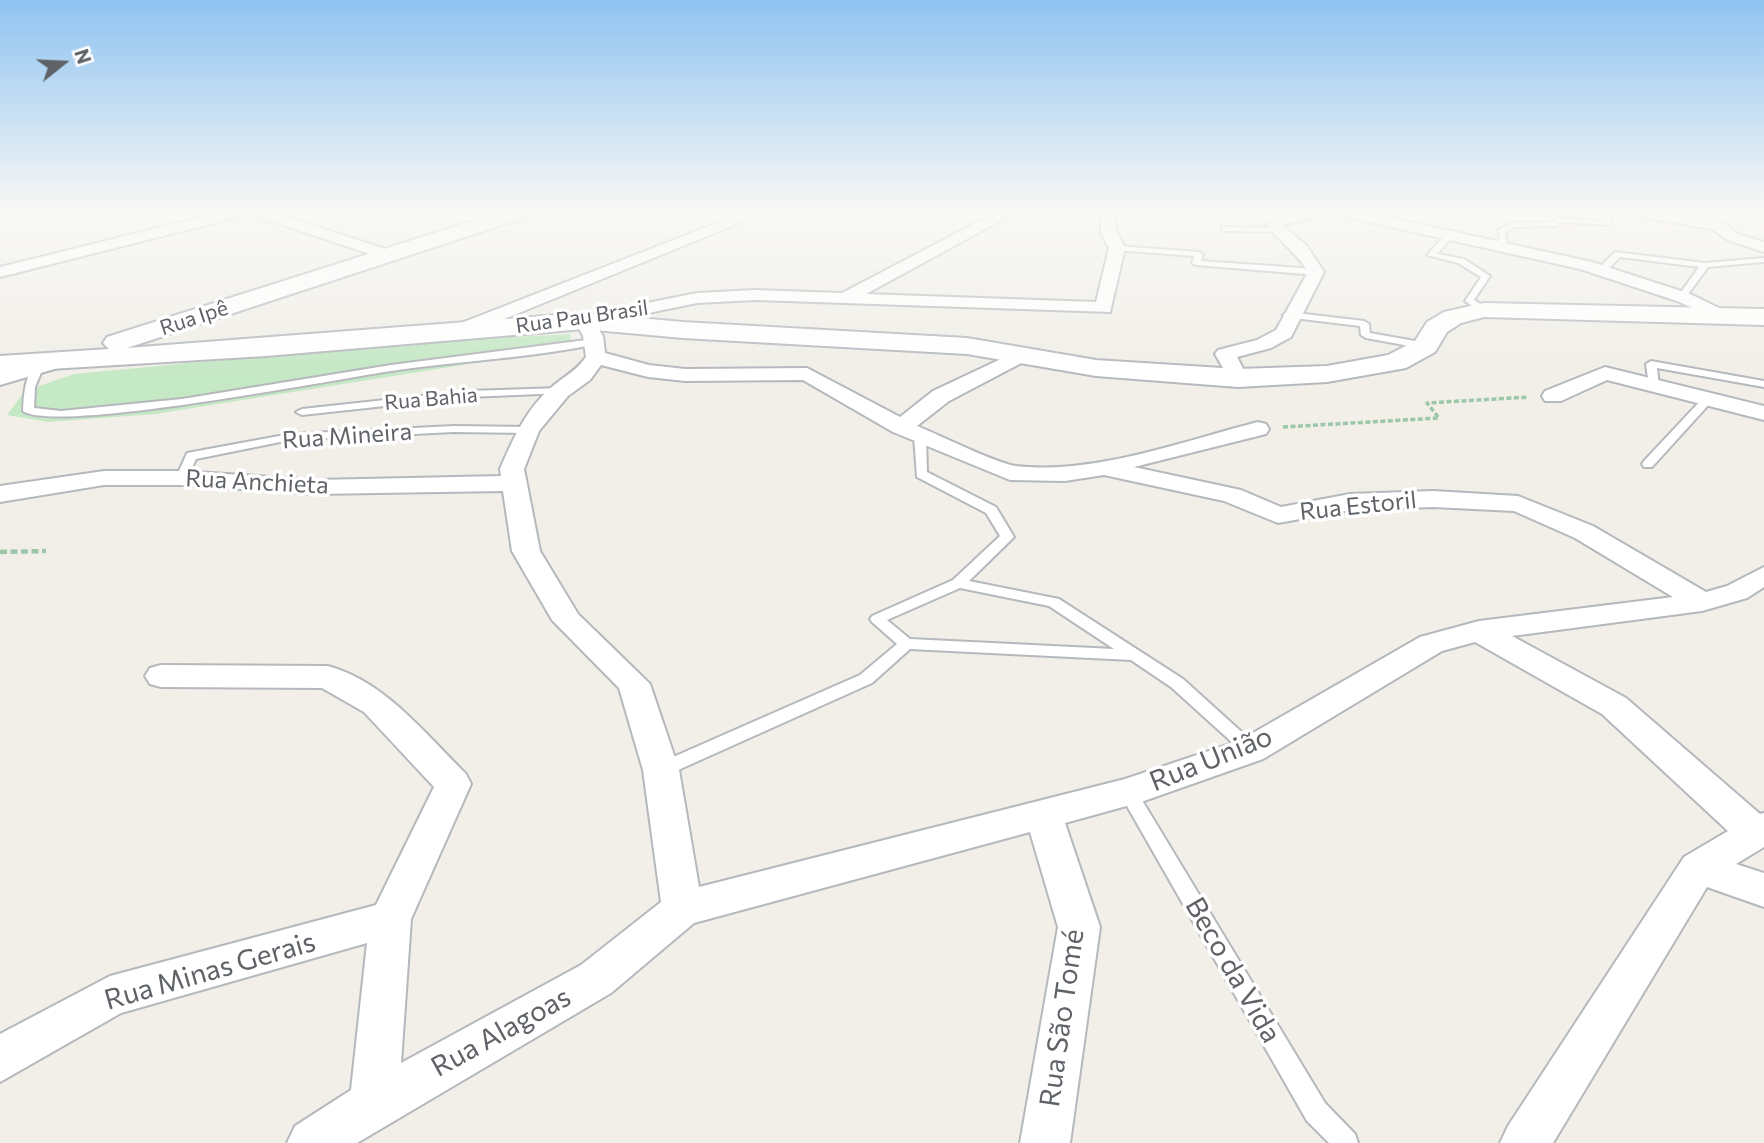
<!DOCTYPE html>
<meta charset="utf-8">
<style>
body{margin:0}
#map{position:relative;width:1764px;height:1143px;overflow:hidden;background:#f1efe8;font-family:Commissioner,sans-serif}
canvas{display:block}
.north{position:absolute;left:28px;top:28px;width:70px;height:70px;-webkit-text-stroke:5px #fff;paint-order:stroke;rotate:72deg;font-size:19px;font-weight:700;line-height:28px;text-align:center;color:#5f6368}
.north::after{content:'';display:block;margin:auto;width:24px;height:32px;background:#5f6368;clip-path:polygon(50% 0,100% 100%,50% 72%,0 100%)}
</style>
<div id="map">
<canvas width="1764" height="1143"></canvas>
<div class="north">N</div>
</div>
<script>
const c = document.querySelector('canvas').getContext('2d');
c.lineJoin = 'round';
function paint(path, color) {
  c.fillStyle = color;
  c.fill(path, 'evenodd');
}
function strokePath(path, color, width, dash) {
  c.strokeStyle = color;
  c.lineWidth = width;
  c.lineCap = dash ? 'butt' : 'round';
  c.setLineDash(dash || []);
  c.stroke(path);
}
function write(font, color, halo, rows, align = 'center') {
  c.font = font + ' Commissioner,sans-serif';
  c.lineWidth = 7;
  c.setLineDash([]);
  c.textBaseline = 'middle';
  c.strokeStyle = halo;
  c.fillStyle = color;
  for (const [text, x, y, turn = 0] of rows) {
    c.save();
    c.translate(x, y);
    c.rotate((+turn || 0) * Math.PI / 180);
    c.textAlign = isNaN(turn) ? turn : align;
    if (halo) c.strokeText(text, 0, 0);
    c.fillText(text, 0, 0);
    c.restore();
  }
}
paint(new Path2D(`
 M 571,334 L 569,348 L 155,414 L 49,422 L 7,415 L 25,391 L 74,374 L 398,343 Z`), '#c5e8c5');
const lane = new Path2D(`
 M 1608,210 L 1615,210 L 1608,225 L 1561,222 L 1557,226 L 1513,227 L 1505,233 L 1507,242 L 1497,247 L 1493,245 L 1500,239 L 1498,230 L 1511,223 L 1553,222 L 1557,218 L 1603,221 Z
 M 1225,227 L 1278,228 L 1282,230 L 1278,232 L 1222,231 L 1222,227 Z
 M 1446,234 L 1453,236 L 1437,254 L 1464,259 L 1490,276 L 1474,300 L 1487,308 L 1487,312 L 1481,312 L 1465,301 L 1481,277 L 1458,263 L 1427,255 Z
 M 1117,246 L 1199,252 L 1203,254 L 1201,261 L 1316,269 L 1320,272 L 1316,275 L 1196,265 L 1192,263 L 1194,256 L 1114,250 L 1113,248 Z
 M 1615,252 L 1705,263 L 1764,258 L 1764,262 L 1708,267 L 1686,297 L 1683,298 L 1679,295 L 1699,267 L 1620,257 L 1606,271 L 1600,271 L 1600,267 Z
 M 1288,312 L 1364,321 L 1369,324 L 1370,333 L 1426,343 L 1431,346 L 1426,349 L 1366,338 L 1361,335 L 1360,326 L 1285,317 L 1283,315 Z
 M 594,339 L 599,342 L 597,344 C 531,358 458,361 391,371 C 337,379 54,434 23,411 C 24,396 24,373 38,365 L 43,368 L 35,387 L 34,408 L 61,411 L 182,399 L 391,365 Z
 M 1651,361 L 1764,381 L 1764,387 L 1657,368 L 1659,386 L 1654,389 L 1649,386 L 1646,364 Z
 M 560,388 L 565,391 L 564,393 L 468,397 L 302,415 L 296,412 L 302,409 L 468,391 Z
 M 1708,396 L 1712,397 L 1712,401 L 1652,467 L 1644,467 L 1642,464 L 1644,461 L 1704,397 Z
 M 454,426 L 528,427 L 534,430 L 528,433 L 454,432 L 290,440 L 196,459 L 186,481 L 178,481 L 176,478 L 187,453 L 290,434 Z
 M 920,433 L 926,436 L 927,472 L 996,507 L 1014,537 L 969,581 L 1059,599 L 1183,679 L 1257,746 L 1260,750 L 1257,754 L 1251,756 L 1245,754 L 1171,687 L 1131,660 L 910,649 L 872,683 L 667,775 L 661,777 L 655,775 L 652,770 L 655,765 L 860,675 L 897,644 L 872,622 L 870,619 L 872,616 L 953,580 L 1000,536 L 986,513 L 917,477 L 914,436 ZM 960,588 L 1049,606 L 1114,649 L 910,639 L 887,620 Z
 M 1128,785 L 1134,787 L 1325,1103 L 1355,1134 L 1358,1143 L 1329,1143 L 1307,1121 L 1119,792 L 1122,787 Z`);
const street = new Path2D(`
 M 230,210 L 267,210 L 394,252 L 396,255 L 394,258 L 382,258 L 250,214 L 0,277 L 0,267 Z
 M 750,210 L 771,210 L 465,335 L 458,337 L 449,331 L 451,327 Z
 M 1001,210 L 1020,210 L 866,294 L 1096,302 L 1109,248 L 1101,233 L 1100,210 L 1114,210 L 1117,233 L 1125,248 L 1110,312 L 755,300 L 697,303 L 595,324 L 603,336 L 605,353 L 649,365 L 685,369 L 807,368 L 900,417 L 933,391 L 1022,349 L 1029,351 L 1032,355 L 1029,359 L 949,401 L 917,426 C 940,435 995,463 1016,466 C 1094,475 1183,441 1258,422 L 1266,424 L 1269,429 L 1266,434 L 1134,467 L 1241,490 L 1281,507 L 1350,494 L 1433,491 L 1518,496 L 1593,526 L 1706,592 L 1727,586 L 1764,567 L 1764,587 L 1747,598 L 1702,611 L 1512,636 L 1626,698 L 1760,814 L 1764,813 L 1764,847 L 1736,864 L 1764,873 L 1764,907 L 1707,887 L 1553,1143 L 1500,1143 L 1508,1126 L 1684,857 L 1728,831 L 1602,714 L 1475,642 L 1442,651 L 1263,759 L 1141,802 L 1065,823 L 1100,927 L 1070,1143 L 1020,1143 L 1058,927 L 1030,832 L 694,923 L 611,993 L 357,1143 L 287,1143 L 295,1126 L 351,1090 L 367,943 L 121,1013 L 0,1082 L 0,1034 L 110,976 L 376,905 L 434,787 L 364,712 L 322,688 L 161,687 L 150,684 L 145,676 L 150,668 L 161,665 L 328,666 C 386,682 425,734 466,774 L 471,784 L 411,919 L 401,1063 L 581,965 L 661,902 L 643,770 L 619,688 L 552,620 L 512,551 L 503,491 L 316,494 L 182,485 L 104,485 L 0,502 L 0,486 L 104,471 L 182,471 L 316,480 L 501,476 L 500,469 C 513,439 527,407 553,386 C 566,375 576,371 586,357 L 583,336 L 575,321 L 577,317 L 697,293 L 755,290 L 842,293 ZM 601,365 L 648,377 L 685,381 L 803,380 L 893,432 L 1010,480 L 1065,481 L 1104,475 L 1224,501 L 1278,523 L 1350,510 L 1433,507 L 1514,511 L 1575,538 L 1673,597 L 1479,621 L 1420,637 L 1239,741 L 1125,779 L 699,887 L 679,770 L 650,684 L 578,614 L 540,551 L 524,469 L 539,431 L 568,396 L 590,380 Z
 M 1308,210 L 1355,210 L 1592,262 L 1690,294 L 1740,318 L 1738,322 L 1724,322 L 1677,301 L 1580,269 L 1332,214 L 1282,225 L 1307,246 L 1324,272 L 1291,337 L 1271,348 L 1237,357 L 1248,378 L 1238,384 L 1231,382 L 1215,354 L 1218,350 L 1257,340 L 1276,330 L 1308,272 C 1299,254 1268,232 1267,222 Z
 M 1616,210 L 1652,210 L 1697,217 L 1697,211 L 1707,211 L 1738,234 L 1764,242 L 1764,252 L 1728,240 L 1712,229 L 1623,214 Z
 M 61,355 L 71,361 L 68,365 L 0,385 L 0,372 Z
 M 1605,367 L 1764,406 L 1764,420 L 1607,380 L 1561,401 L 1545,401 L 1542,396 L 1545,391 Z`);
const secondary = new Path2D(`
 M 507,210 L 538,210 L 535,214 L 127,348 L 584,313 L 683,322 L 967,338 L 1096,360 L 1238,369 L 1327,366 L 1388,355 L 1415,341 L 1427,322 L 1444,312 L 1484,303 L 1764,309 L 1764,325 L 1484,317 L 1461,323 L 1447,332 L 1435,352 L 1406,368 L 1327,382 L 1238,387 L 1096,376 L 967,354 L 683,338 L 584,329 L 266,356 L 0,372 L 0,356 L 109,349 L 103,343 L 107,337 Z`);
strokePath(lane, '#b5b8bc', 4);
strokePath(street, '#b5b8bc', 4);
strokePath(secondary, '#b6babf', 4);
strokePath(new Path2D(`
 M 1283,427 L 1439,418 L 1427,403 L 1529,397`), '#9cc7a9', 3.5, [5, 2.5]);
strokePath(new Path2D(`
 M 0,552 L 46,551`), '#9cc7a9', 4.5, [7, 3.5]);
paint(lane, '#fff');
paint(street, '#fff');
paint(secondary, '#fff');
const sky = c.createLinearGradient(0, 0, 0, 370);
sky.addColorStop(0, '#8fc3f1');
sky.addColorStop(0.57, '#f9f8f5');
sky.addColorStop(1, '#f9f8f500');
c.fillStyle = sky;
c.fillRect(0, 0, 1764, 370);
write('21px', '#5f6368', '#fff', [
 ["Rua Pau Brasil",582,317,-8],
 ["Rua Ipê",194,318,-18],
 ["Rua Bahia",431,399,-5]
]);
write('24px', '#5f6368', '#fff', [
 ["Rua Mineira",347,436,-4],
 ["Rua Anchieta",257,482,3],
 ["Rua Estoril",1358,506,-6]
]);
write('28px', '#5f6368', '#fff', [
 ["Rua União",1211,759,-22],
 ["Beco da Vida",1233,970,60],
 ["Rua Minas Gerais",210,971,-16],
 ["Rua São Tomé",1062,1018,-82],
 ["Rua Alagoas",501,1032,-29]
]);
</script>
